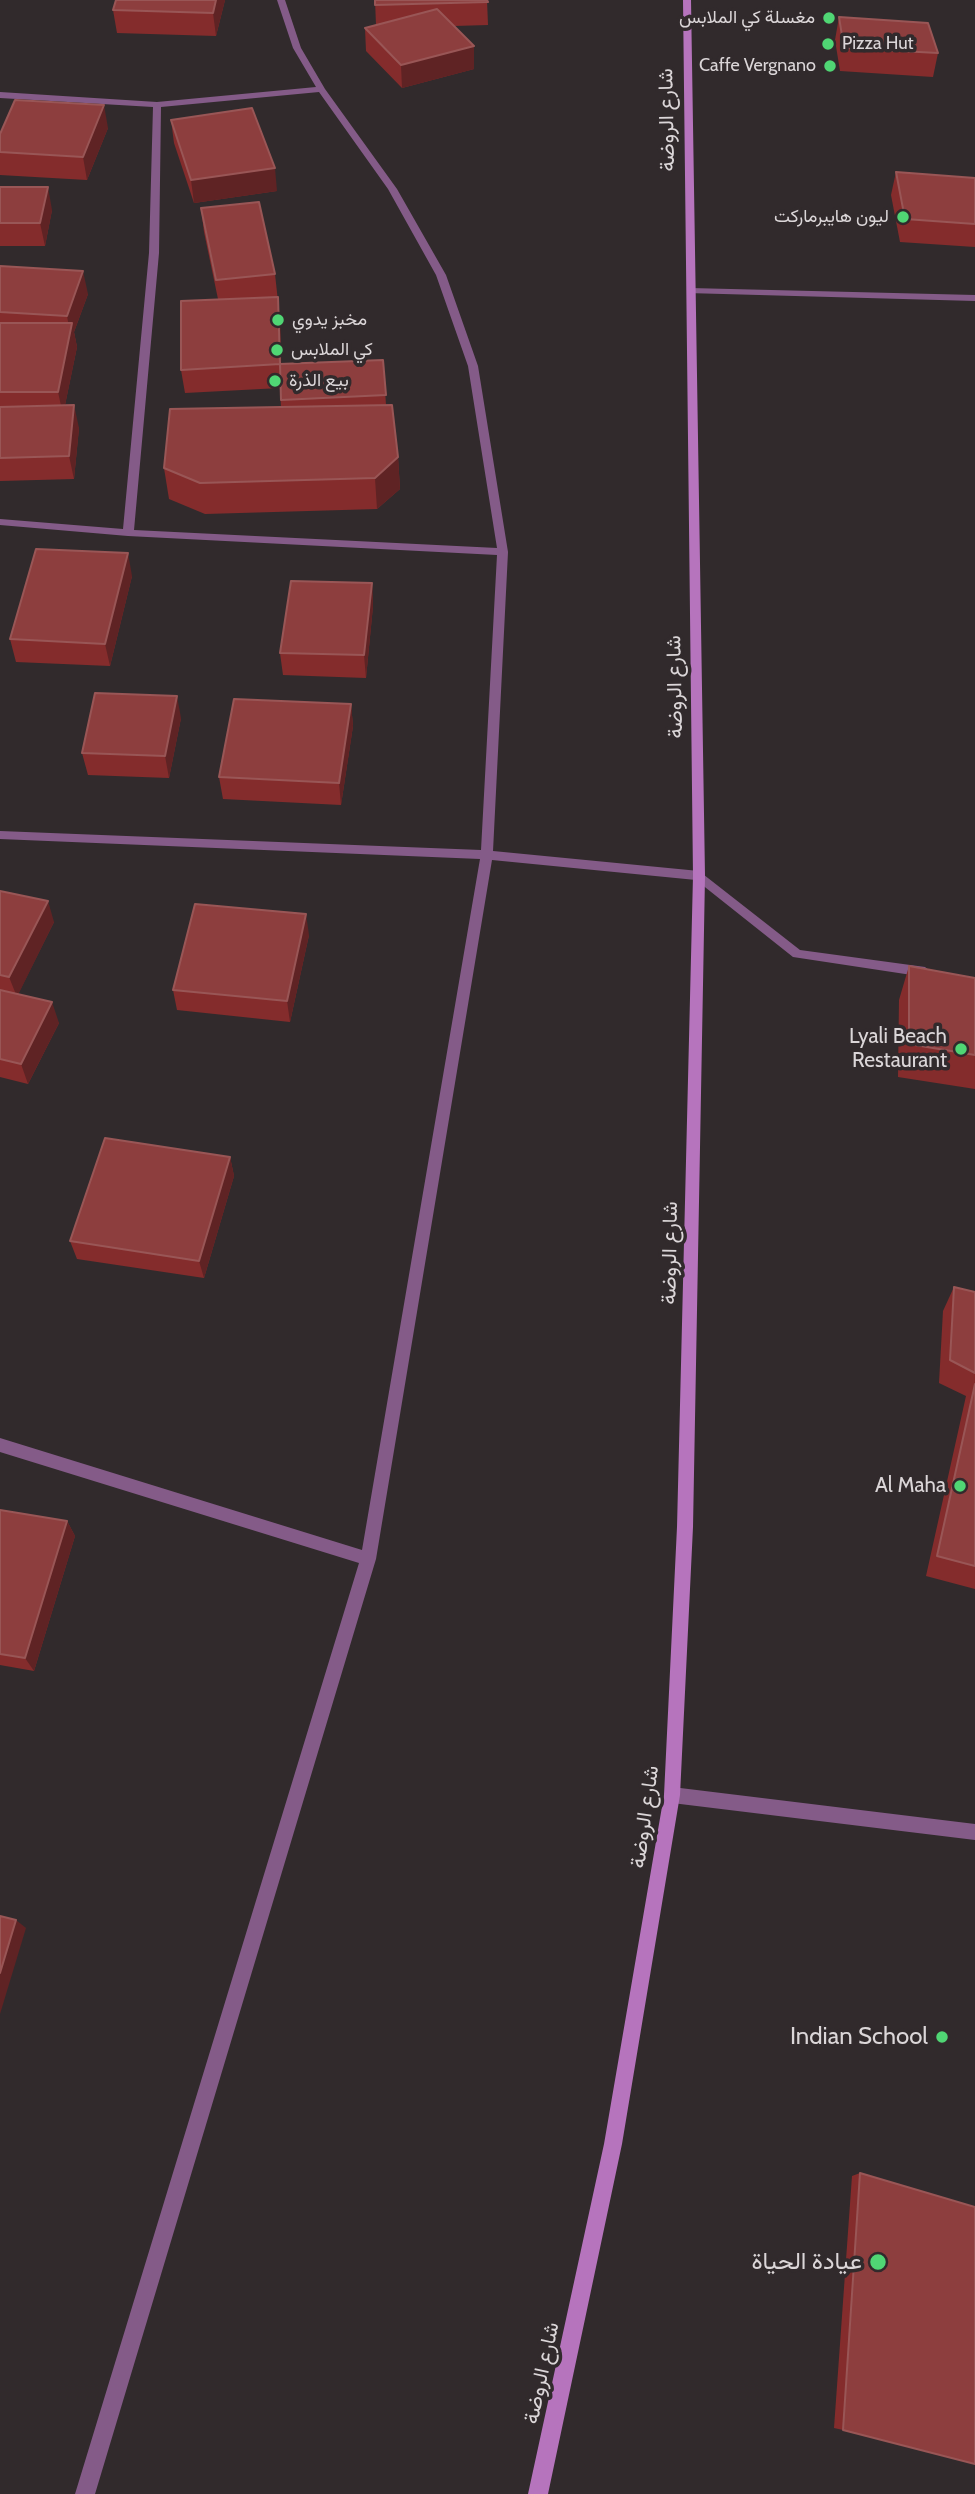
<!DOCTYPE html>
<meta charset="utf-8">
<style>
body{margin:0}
canvas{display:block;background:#312a2c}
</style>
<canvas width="975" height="2494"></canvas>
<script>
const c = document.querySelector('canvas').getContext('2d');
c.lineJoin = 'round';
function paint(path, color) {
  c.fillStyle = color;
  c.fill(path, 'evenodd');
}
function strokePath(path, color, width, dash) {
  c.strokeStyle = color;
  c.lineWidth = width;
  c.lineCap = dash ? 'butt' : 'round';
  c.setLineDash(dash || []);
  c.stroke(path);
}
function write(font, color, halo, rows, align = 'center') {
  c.font = font + ' Cabin,Vazirmatn,sans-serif';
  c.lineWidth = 7;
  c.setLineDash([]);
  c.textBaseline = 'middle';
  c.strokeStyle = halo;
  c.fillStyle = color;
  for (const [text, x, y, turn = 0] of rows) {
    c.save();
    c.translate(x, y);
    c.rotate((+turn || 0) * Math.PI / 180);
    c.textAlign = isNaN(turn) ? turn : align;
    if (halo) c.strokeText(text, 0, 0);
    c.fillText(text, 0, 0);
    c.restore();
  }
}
paint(new Path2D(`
 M 277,0 L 285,0 L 301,48 L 325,89 L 397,189 L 446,275 L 478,366 L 508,552 L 493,851 L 699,871 L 800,950 L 925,967 L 931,972 L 925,977 L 793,957 L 696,880 L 492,860 L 376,1559 L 95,2494 L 75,2494 L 359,1563 L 0,1452 L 0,1438 L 362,1550 L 480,859 L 0,839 L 0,831 L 481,850 L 497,555 L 128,536 L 0,525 L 0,519 L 123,529 L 149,253 L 153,107 L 0,98 L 0,92 L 157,102 L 316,87 L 293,48 ZM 319,92 L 388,189 L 436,275 L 468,366 L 497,548 L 134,530 L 159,253 L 161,107 Z
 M 690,288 L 975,295 L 975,301 L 687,293 L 687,289 Z
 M 672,1787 L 975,1824 L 975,1840 L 672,1803 L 666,1801 L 664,1795 L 666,1789 Z`), '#845b88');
paint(new Path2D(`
 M 683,0 L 691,0 L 705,876 L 693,1527 L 680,1795 L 622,2144 L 548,2494 L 528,2494 L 604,2144 L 664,1795 L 677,1527 L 693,876 Z`), '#b674bd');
paint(new Path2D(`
 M 116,0 L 225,0 L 216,36 L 117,33 L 113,10 Z
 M 375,0 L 487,0 L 488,25 L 454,26 L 474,69 L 402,88 L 366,51 L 365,28 L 376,25 Z
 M 839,17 L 938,53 L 933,77 L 840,71 L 835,40 Z
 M 171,120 L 277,191 L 194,203 L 174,143 Z
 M 108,128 L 87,180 L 0,175 L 0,134 Z
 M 896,172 L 975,178 L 975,247 L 900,242 L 891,195 Z
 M 0,187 L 52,210 L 45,246 L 0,246 Z
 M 201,208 L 275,274 L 280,320 L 281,364 L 383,360 L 386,405 L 398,457 L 400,489 L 377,509 L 205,514 L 169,499 L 164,468 L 281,407 L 280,388 L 185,393 L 181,370 L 218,299 L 204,232 Z
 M 0,266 L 88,294 L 74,332 L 77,347 L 65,405 L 79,428 L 74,479 L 0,481 Z
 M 132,576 L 110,666 L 16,662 L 10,639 Z
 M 372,583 L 373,606 L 366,678 L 283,675 L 280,653 Z
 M 351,704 L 353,726 L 341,805 L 223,799 L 219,777 Z
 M 181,718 L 169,778 L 88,775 L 82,753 Z
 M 0,891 L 54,922 L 18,994 L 59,1023 L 28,1084 L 0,1077 Z
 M 309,935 L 290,1022 L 177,1010 L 173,990 Z
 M 909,966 L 975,978 L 975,1089 L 898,1077 L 899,1000 Z
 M 230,1157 L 234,1176 L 204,1278 L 77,1259 L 70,1241 Z
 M 954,1287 L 975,1292 L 975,1589 L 926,1576 L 966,1396 L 939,1383 L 943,1311 Z
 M 0,1510 L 67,1521 L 75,1536 L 34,1671 L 0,1665 Z
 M 860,2173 L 843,2430 L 834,2428 L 852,2176 Z`), '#842c2c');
paint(new Path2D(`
 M 216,0 L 225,0 L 216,36 L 213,13 Z
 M 474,46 L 474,69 L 402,88 L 401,65 Z
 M 104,105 L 108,128 L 87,180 L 83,157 Z
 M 275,168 L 277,191 L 194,203 L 191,180 Z
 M 48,187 L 52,210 L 45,246 L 40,223 Z
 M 83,271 L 88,294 L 74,332 L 77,347 L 63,415 L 58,392 L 70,333 L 67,316 Z
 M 278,297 L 280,320 L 282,388 L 280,364 Z
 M 74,405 L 79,428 L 74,479 L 69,456 Z
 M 398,457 L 400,489 L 377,509 L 375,478 Z
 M 128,553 L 132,576 L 110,666 L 105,644 Z
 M 372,583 L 373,606 L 366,678 L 364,655 Z
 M 177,696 L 181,718 L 169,778 L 165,756 Z
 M 351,704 L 353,726 L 341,805 L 339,783 Z
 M 48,901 L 54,922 L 17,997 L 9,977 Z
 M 306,914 L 309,935 L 290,1022 L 287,1001 Z
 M 52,1002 L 59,1023 L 28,1084 L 21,1064 Z
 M 230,1157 L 234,1176 L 204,1278 L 199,1261 Z
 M 67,1521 L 75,1536 L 34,1671 L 25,1658 Z
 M 16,1920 L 26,1928 L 0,2014 L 0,1973 Z`), '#5f2324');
const building = new Path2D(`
 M 116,0 L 216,0 L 213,13 L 113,10 Z
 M 375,0 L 487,0 L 488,2 L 375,5 Z
 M 437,9 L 474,46 L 401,65 L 365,28 Z
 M 839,17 L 928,23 L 938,53 L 844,48 Z
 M 15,100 L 104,105 L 83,157 L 0,152 L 0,134 Z
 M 252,108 L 275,168 L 191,180 L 171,120 Z
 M 896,172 L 975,178 L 975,224 L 905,219 Z
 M 0,187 L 48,187 L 40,223 L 0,223 Z
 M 259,202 L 275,274 L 216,280 L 201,208 Z
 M 0,266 L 83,271 L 67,316 L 0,312 Z
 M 278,297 L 280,364 L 181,370 L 181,301 Z
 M 0,323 L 72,323 L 58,392 L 0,392 Z
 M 383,360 L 386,395 L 281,400 L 280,364 Z
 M 74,405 L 69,456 L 0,458 L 0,407 Z
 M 392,405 L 398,457 L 375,478 L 200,483 L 164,468 L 170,409 Z
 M 36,549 L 128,553 L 105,644 L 10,639 Z
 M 291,581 L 372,583 L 364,655 L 280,653 Z
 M 95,693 L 177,696 L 165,756 L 82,753 Z
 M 234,699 L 351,704 L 339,783 L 219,777 Z
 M 0,891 L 48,901 L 9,977 L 0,975 Z
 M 195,904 L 306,914 L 287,1001 L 173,990 Z
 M 909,966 L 975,978 L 975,1055 L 909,1044 Z
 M 0,990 L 52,1002 L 21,1064 L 0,1059 Z
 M 105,1138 L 230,1157 L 199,1261 L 70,1241 Z
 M 954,1287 L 975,1292 L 975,1373 L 950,1360 Z
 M 975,1384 L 975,1566 L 937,1556 Z
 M 0,1510 L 67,1521 L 25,1658 L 0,1654 Z
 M 0,1916 L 16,1920 L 0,1973 Z
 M 860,2173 L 975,2207 L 975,2464 L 843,2430 Z`);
paint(building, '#8d3e3e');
strokePath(building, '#995656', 2);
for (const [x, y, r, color] of [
 [829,18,7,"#50d674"],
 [828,44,7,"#50d674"],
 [830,66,7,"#50d674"],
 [903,217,7,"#50d674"],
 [278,320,7,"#50d674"],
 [277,350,7,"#50d674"],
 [275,381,7,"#50d674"],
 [961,1049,7,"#50d674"],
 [960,1486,7,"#50d674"],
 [942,2037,7,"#50d674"],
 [878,2262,9,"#50d674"]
]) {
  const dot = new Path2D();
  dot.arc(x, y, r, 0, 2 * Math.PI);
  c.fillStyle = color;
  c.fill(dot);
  strokePath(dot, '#312a2c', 2.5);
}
write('18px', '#dbd6d8', '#312a2c', [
 ["مغسلة كي الملابس",815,18,"right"],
 ["Pizza Hut",842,44],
 ["Caffe Vergnano",816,66,"right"],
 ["ليون هايبرماركت",889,217,"right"],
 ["مخبز يدوي",292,320],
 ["كي الملابس",291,350],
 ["بيع الذرة",289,381]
], 'left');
write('21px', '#dbd6d8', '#312a2c', [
 ["شارع الروضة",667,120,-91],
 ["شارع الروضة",675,687,-91],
 ["شارع الروضة",670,1253,-89],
 ["شارع الروضة",645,1817,-82],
 ["شارع الروضة",542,2373,-78]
]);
write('21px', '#dbd6d8', '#312a2c', [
 ["Lyali Beach",947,1037],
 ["Restaurant",947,1061],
 ["Al Maha",946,1486]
], 'right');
write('24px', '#dbd6d8', '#312a2c', [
 ["Indian School",928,2037],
 ["عيادة الحياة",862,2262]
], 'right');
</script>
